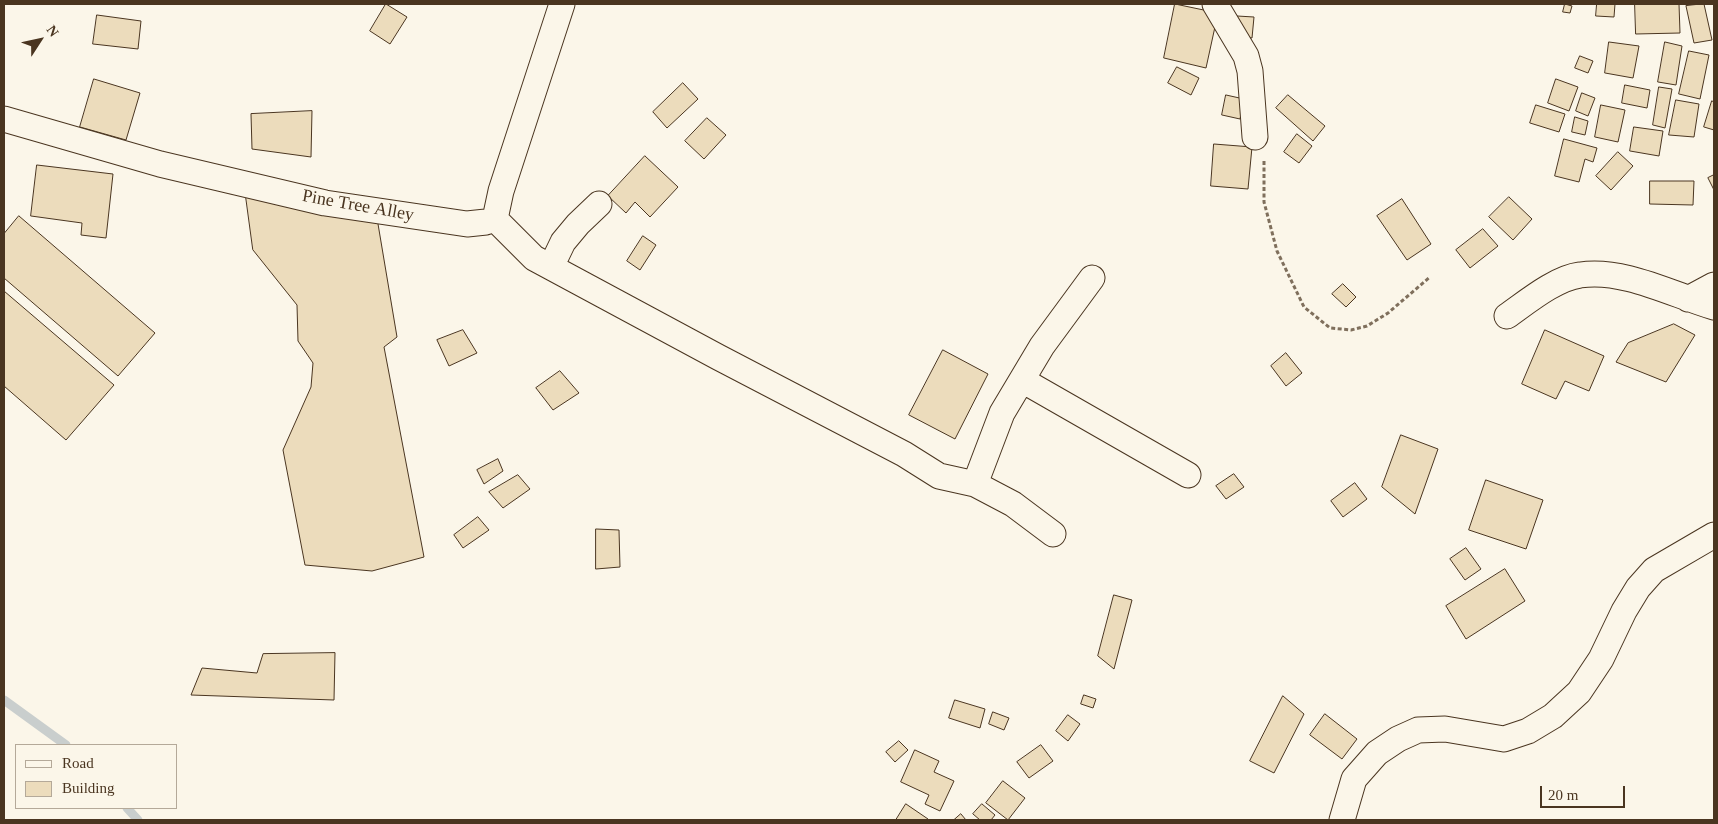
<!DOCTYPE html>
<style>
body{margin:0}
#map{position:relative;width:1718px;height:824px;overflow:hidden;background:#fbf6e9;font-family:Georgia,serif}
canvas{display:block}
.frame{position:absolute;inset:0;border:5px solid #4a3520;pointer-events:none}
.legend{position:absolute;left:15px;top:744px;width:162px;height:65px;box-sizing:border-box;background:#fbf6e9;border:1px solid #b4a999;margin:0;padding:6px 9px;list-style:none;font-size:15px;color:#4a3520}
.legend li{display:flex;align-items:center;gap:10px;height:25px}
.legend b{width:25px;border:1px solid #b4a999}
.north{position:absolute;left:15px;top:15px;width:50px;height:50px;-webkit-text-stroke:4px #fbf6e9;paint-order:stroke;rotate:55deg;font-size:14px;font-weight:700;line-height:20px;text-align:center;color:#4a3520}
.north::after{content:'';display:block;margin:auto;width:18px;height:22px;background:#4a3520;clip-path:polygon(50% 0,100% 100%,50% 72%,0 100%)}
.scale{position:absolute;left:1540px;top:786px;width:85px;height:22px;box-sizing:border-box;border:2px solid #4a3520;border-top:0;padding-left:6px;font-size:15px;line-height:18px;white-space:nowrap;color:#4a3520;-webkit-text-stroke:4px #fbf6e9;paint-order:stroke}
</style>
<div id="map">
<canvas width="1718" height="824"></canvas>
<div class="frame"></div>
<ul class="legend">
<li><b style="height:6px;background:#fbf6e9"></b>Road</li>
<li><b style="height:14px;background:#ecdcbc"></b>Building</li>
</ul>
<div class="north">N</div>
<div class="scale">20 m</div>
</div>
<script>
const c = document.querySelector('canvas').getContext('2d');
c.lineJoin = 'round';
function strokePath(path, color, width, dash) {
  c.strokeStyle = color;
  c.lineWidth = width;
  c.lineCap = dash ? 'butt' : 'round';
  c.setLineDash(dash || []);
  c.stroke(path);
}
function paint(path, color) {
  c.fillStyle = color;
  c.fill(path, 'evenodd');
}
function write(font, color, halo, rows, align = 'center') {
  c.font = font + ' Georgia,serif';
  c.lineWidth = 4;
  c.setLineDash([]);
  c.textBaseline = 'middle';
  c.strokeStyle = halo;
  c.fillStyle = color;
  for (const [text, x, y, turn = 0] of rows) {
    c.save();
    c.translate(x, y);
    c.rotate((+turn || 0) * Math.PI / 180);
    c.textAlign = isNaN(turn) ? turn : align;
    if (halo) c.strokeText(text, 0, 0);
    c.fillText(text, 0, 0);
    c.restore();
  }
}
strokePath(new Path2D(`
 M 4,700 L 66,745
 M 127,808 L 138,820`), '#c9cecd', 9);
const building = new Path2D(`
 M 386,4 L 407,17 L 390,44 L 370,31 Z
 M 1175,4 L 1218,13 L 1206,68 L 1164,58 Z
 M 1565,4 L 1572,6 L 1570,13 L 1563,12 Z
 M 1597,4 L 1615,4 L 1614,17 L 1596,16 Z
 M 1635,4 L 1679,4 L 1680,33 L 1636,34 Z
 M 1704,4 L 1712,40 L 1694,43 L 1686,6 Z
 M 97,15 L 141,21 L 138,49 L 93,44 Z
 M 1237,16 L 1254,17 L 1252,38 L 1235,36 Z
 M 1609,42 L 1639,46 L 1633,78 L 1605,73 Z
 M 1665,42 L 1682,46 L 1676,85 L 1658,82 Z
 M 1689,51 L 1709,55 L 1700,99 L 1679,94 Z
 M 1580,56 L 1593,61 L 1588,73 L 1575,68 Z
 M 1177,67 L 1199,78 L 1191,95 L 1168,83 Z
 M 94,79 L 140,93 L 126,140 L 80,127 Z
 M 1556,79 L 1578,87 L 1569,111 L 1548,103 Z
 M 683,83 L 698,99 L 667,128 L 653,112 Z
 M 1625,85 L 1650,90 L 1647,108 L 1622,103 Z
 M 1659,87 L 1672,89 L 1665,128 L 1653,125 Z
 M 1582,93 L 1595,98 L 1588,116 L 1576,111 Z
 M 1226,95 L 1244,99 L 1240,119 L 1222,115 Z
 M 1288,95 L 1325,126 L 1313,141 L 1276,108 Z
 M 1676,100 L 1699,104 L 1694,137 L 1669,135 Z
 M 1712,101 L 1714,102 L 1714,130 L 1704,127 Z
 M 1536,105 L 1565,114 L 1559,132 L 1530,123 Z
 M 1601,105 L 1625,110 L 1618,142 L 1595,137 Z
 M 312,111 L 311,157 L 252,149 L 251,114 Z
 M 1575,117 L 1588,121 L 1585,135 L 1572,132 Z
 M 707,118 L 726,135 L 704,159 L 685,141 Z
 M 1634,127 L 1663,131 L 1659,156 L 1630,151 Z
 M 1297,134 L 1312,146 L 1299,163 L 1284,152 Z
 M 1564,139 L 1597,148 L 1593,162 L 1585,159 L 1579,182 L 1555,176 Z
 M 1214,144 L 1252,147 L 1248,189 L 1211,186 Z
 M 1618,152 L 1633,166 L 1611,190 L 1596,176 Z
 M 645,156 L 678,187 L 650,217 L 635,202 L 626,213 L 608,196 Z
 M 37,165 L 113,174 L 106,238 L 81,235 L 82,223 L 31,216 Z
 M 1714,175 L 1714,190 L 1708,178 Z
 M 1650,181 L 1694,181 L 1693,205 L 1650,204 Z
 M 246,197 L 377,218 L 397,337 L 384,347 L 424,557 L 372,571 L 305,565 L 283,450 L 311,387 L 313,363 L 298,341 L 297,305 L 253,250 Z
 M 1509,197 L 1532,219 L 1513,240 L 1489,217 Z
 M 1402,199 L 1431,244 L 1407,260 L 1377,216 Z
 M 19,216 L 155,333 L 118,376 L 4,278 L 4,234 Z
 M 1483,229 L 1498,246 L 1470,268 L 1456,250 Z
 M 643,236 L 656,245 L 640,270 L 627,261 Z
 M 1343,284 L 1356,297 L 1346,307 L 1332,294 Z
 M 4,291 L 114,385 L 66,440 L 4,386 Z
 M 1674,324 L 1695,335 L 1666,382 L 1616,362 L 1628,343 Z
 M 463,330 L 477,353 L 449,366 L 437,340 Z
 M 1545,330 L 1604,356 L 1589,391 L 1565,381 L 1556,399 L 1522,384 Z
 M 943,350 L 988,374 L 955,439 L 909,415 Z
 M 1286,353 L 1302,373 L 1286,386 L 1271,366 Z
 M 560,371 L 579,393 L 553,410 L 536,388 Z
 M 1401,435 L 1438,449 L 1415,514 L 1382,487 Z
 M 498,459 L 503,471 L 484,484 L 477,470 Z
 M 1234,474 L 1244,487 L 1226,499 L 1216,486 Z
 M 518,475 L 530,489 L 503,508 L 489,492 Z
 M 1486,480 L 1543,500 L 1526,549 L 1469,530 Z
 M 1355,483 L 1367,499 L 1343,517 L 1331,501 Z
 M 478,517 L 489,530 L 463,548 L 454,535 Z
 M 596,529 L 619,530 L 620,567 L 596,569 Z
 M 1466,548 L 1481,569 L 1465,580 L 1450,559 Z
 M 1505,569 L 1525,601 L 1466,639 L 1446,606 Z
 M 1114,595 L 1132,600 L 1114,669 L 1098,656 Z
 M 335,653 L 334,700 L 191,695 L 202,668 L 257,673 L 263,654 Z
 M 1084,695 L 1096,699 L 1093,708 L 1081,704 Z
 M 1283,696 L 1304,714 L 1274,773 L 1250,761 Z
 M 955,700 L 985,709 L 980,728 L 949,718 Z
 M 993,712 L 1009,718 L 1004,730 L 989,724 Z
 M 1325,714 L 1357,739 L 1342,759 L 1310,735 Z
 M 1068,715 L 1080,724 L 1068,741 L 1056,731 Z
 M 899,741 L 908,750 L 895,762 L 886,752 Z
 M 1041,745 L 1053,761 L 1029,778 L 1017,762 Z
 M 915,750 L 939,761 L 934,772 L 954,781 L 940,811 L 925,804 L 929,795 L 901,782 Z
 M 1003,781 L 1025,798 L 1008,820 L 986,803 Z
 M 906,804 L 928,819 L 927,820 L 896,820 Z
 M 982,804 L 995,815 L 991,820 L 980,820 L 973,814 Z
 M 961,814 L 966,820 L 954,820 Z`);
paint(building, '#ecdcbc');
strokePath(building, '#4a3520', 1);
const street = new Path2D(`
 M 1215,4 L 1246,56 L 1250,71 L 1255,137
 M 4,119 L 160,164 L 325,203 L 467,224 L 486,222 L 495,219 L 501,191 L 562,4
 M 495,219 L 534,258 L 718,357 L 904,454 L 939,476 L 975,484 L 1013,504 L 1053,534
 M 551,267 L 563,242 L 578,224 L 599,204
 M 1688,299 L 1714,285
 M 1507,316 C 1527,302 1556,278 1580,275 C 1623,268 1673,295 1714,307
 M 1022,380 L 1188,475
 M 975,484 L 1002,413 L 1042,346 L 1092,278
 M 1342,820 L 1354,779 L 1377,753 L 1398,739 L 1418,730 L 1445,729 L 1504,739 L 1528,731 L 1553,716 L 1579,692 L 1601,659 L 1624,611 L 1638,588 L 1654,570 L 1714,535`);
strokePath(street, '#4a3520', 27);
strokePath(new Path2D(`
 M 1264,161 L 1264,202 L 1277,251 L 1304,307 L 1330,328 L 1351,330 L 1367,326 L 1388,313 L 1430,277`), '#7f6f5c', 3, [4, 2.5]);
strokePath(street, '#fbf6e9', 25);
write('18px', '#4a3520', '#fbf6e9', [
 ["Pine Tree Alley",358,206,10]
]);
</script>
